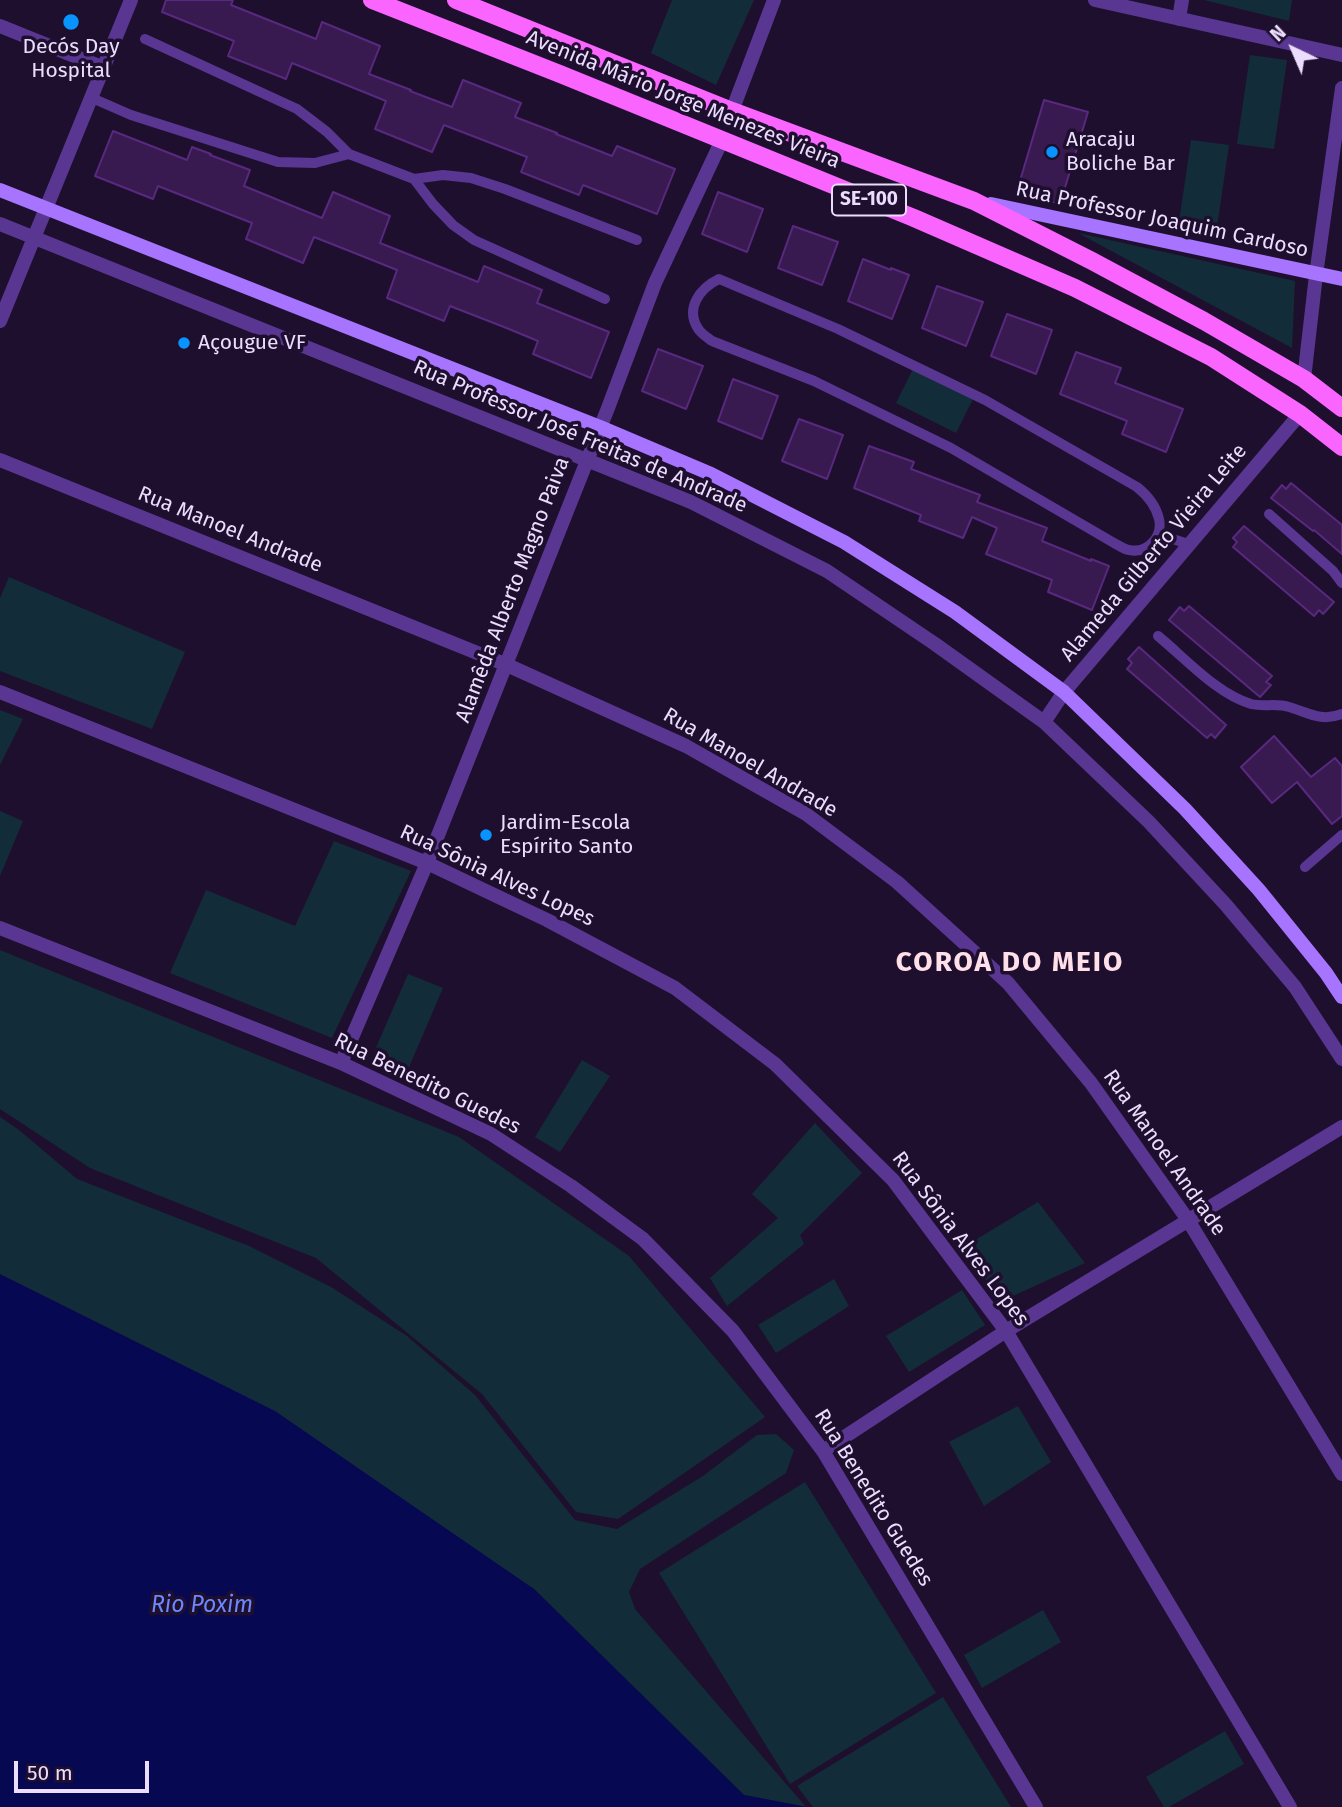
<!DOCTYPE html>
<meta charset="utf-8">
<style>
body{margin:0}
#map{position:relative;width:1342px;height:1807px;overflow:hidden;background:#1f0f2e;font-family:"Fira Sans",sans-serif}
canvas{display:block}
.north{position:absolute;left:1258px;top:14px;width:70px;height:70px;-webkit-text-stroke:5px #1f0f2e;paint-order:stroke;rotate:316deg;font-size:19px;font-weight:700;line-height:28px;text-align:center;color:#ecddff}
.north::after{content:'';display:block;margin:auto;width:24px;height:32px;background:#ecddff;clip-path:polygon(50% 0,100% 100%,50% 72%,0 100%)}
.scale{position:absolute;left:14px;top:1761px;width:135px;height:32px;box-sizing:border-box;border:4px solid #ecddff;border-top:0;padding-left:9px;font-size:21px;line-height:24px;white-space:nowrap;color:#ecddff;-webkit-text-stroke:5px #1f0f2e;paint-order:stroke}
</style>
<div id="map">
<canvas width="1342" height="1807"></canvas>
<div class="north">N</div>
<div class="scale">50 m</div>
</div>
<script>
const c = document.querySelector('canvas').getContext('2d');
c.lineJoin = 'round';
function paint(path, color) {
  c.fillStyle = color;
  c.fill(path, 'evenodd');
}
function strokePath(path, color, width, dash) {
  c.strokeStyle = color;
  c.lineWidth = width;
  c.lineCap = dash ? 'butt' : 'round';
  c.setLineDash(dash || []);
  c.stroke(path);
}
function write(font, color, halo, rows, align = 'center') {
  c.font = font + ' "Fira Sans",sans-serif';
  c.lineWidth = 7;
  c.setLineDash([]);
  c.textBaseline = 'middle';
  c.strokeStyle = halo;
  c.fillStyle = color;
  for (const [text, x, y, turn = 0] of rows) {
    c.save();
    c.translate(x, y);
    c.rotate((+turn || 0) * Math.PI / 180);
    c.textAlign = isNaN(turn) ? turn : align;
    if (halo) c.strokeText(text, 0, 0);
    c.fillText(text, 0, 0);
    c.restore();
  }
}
paint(new Path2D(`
 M 672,0 L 754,0 L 716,85 L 651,53 Z
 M 1204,0 L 1292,0 L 1289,21 Z
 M 1250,55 L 1287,60 L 1274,149 L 1237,144 Z
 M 1191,140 L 1229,145 L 1216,234 L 1178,229 Z
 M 1078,233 L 1295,281 L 1292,348 Z
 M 913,369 L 973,399 L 956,433 L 896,403 Z
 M 9,577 L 185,652 L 152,729 L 0,671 L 0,598 Z
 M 0,710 L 23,719 L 0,765 Z
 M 0,811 L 23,821 L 0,876 Z
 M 334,841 L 411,871 L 332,1038 L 170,973 L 206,890 L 295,926 Z
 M 0,950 L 459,1137 L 629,1256 L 765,1417 L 618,1519 L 576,1512 L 482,1394 L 316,1258 L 90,1168 L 0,1109 Z
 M 408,974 L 443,988 L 407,1072 L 372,1057 Z
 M 582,1060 L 610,1076 L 560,1152 L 535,1137 Z
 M 0,1117 L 19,1130 L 77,1179 L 249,1246 L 331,1287 L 407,1336 L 475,1395 L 575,1520 L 617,1529 L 703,1476 L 757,1435 L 776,1434 L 794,1450 L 786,1473 L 640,1569 L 629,1592 L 635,1609 L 806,1807 L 744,1795 L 534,1589 L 0,1274 Z
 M 815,1123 L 862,1173 L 800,1235 L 804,1244 L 727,1306 L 710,1278 L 778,1218 L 752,1194 Z
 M 1038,1202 L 1085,1263 L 1002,1301 L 962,1248 Z
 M 834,1279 L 849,1306 L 776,1353 L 758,1325 Z
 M 962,1290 L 985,1325 L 909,1372 L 886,1336 Z
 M 1018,1406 L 1051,1462 L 984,1506 L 949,1442 Z
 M 805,1482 L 936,1693 L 790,1784 L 659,1573 Z
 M 1043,1610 L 1061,1642 L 982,1688 L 964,1655 Z
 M 943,1697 L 1011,1807 L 813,1807 L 797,1786 Z
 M 1225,1731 L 1244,1764 L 1169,1807 L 1164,1807 L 1146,1777 Z`), '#122d39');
paint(new Path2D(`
 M 0,1274 L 275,1411 L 534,1589 L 744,1795 L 807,1807 L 0,1807 Z`), '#060851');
const building = new Path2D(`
 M 166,0 L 233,0 L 231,5 L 316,39 L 322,22 L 380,46 L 369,74 L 411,90 L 410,91 L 452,107 L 463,80 L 521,103 L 515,117 L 557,133 L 556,134 L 612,156 L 617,146 L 675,169 L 657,214 L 583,185 L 579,195 L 521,172 L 527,157 L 444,125 L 432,152 L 375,129 L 386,101 L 292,63 L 286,79 L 228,56 L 234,41 L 162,12 Z
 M 1044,100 L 1088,112 L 1060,204 L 1017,191 Z
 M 113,131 L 187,160 L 192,147 L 211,154 L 210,155 L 250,170 L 244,186 L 322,218 L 333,192 L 390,216 L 380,243 L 478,282 L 484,266 L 542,290 L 537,303 L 609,332 L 591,378 L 533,354 L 538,341 L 504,327 L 450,306 L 444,321 L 387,298 L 397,270 L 352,252 L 314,237 L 303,263 L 246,239 L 252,223 L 158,186 L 153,199 L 95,176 Z
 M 718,192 L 763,209 L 747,252 L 702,234 Z
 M 793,226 L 838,242 L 822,285 L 778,268 Z
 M 863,259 L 891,270 L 891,268 L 909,275 L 892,319 L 848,301 Z
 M 937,286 L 983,302 L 966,346 L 922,328 Z
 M 1007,314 L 1052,330 L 1036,374 L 991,356 Z
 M 658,349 L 703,366 L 686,409 L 642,391 Z
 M 1076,352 L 1121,368 L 1115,383 L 1183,409 L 1166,452 L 1122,434 L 1127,421 L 1060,394 Z
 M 733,379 L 778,396 L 762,439 L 718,421 Z
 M 799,419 L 843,435 L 827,479 L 782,461 Z
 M 869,446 L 914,462 L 911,469 L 980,495 L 977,502 L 1047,528 L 1042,541 L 1091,561 L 1091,559 L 1109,566 L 1092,610 L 1048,592 L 1052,580 L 986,554 L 997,528 L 972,517 L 963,538 L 919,521 L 921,515 L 854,488 Z
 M 1291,483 L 1342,525 L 1342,554 L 1314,530 L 1313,531 L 1271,498 L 1282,485 L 1286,489 Z
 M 1244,526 L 1334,602 L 1323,614 L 1319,610 L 1314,616 L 1233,547 L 1237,542 L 1233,538 Z
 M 1189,606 L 1272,676 L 1266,682 L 1271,685 L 1260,697 L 1169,620 L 1180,607 L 1184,611 Z
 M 1139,647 L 1226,725 L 1215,738 L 1211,734 L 1207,738 L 1127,669 L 1132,663 L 1128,659 Z
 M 1274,736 L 1311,777 L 1335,758 L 1342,766 L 1342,816 L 1332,824 L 1297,782 L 1272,803 L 1241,767 Z`);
paint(building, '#381a51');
strokePath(building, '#58297f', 2);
strokePath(new Path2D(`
 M 145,39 L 297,109 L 327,132 L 349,154 L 414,179 L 443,175 L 471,178 L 505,189 L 637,240
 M 92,98 L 131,115 L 278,162 L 315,163 L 349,154
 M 414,179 L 433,204 L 453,225 L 474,240 L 605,299
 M 719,279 L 838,329 L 985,400 L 1137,487 C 1147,495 1156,506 1159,519 C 1163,536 1148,554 1129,550 C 1125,550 1118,545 1114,543 L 951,448 L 814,381 L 712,341 C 708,338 702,334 699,330 C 684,309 700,288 719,279 Z
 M 1269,514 L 1333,571 L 1342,583
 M 1158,534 L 1188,544
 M 1158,636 C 1185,658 1217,694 1251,704 C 1264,707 1277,703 1289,707 C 1309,713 1321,722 1342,714
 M 1305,867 L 1342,835`), '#593691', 10);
strokePath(new Path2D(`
 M 1095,0 L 1342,55
 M 1179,19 L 1182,0
 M 0,26 L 104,68
 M 732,111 L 774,0
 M 0,224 L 691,502 L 827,571 L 935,644 L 1044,722 L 1149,822 L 1226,905 L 1295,987 L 1342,1059
 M 0,321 L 131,0
 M 1304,379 L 1316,275 L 1342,88
 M 0,460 L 507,665 L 686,746 L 806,814 L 897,882 L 1008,983 L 1091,1083 L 1188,1220 L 1342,1474
 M 0,692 L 427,863 L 547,920 L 675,988 L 775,1064 L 893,1180 L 1006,1331 L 1290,1807
 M 1044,722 L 1064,692 L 1300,414
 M 0,928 L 341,1063 L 491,1134 L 571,1186 L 643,1239 L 733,1331 L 823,1451 L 1036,1807
 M 341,1063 L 427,863 L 608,408 L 655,283 L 722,140
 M 823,1451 L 1006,1331 L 1342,1127`), '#593691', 14);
strokePath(new Path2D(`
 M 0,190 L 600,427 L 711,474 L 844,542 L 955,612 L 1064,692 L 1185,809 L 1259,890 L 1326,973 L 1342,997
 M 991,204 L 1342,279`), '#a674ff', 14);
strokePath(new Path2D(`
 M 372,0 L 560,74 L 914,218 L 1075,288 L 1211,357 L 1300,414 L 1342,447
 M 456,0 L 732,111 L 974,201 L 1092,261 L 1204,321 L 1304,379 L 1342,408`), '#fa64ff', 18);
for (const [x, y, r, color] of [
 [71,22,9,"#0993ff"],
 [1052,152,7,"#0993ff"],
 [184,343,7,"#0993ff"],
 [486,835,7,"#0993ff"]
]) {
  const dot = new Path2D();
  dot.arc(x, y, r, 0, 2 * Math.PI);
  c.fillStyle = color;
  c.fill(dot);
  strokePath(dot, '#1f0f2e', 2.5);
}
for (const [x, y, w] of [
 [869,200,74]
]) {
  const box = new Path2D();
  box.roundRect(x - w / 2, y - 15.5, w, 31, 5);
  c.fillStyle = '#1f0f2e';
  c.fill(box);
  strokePath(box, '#ecddff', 2);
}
write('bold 19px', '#ecddff', null, [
 ["SE-100",869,200]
]);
write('21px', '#ecddff', '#1f0f2e', [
 ["Decós Day",71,47,"center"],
 ["Hospital",71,71,"center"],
 ["Aracaju",1066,140],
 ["Boliche Bar",1066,164],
 ["Açougue VF",198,343],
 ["Jardim-Escola",500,823],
 ["Espírito Santo",500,847]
], 'left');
write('21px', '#ecddff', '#1f0f2e', [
 ["Avenida Mário Jorge Menezes Vieira",683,100,22],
 ["Rua Professor Joaquim Cardoso",1162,220,12],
 ["Rua Professor José Freitas de Andrade",580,437,23],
 ["Rua Manoel Andrade",230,530,22],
 ["Alameda Gilberto Vieira Leite",1154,553,-50],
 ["Alamêda Alberto Magno Paiva",513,590,-69],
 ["Rua Manoel Andrade",750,763,30],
 ["Rua Sônia Alves Lopes",497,876,25],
 ["Rua Benedito Guedes",427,1084,26],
 ["Rua Manoel Andrade",1164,1153,55],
 ["Rua Sônia Alves Lopes",960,1239,53],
 ["Rua Benedito Guedes",873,1498,58]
]);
write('italic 23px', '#6b88ff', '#1f0f2e', [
 ["Rio Poxim",202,1606]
]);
c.letterSpacing = '2px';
write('bold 28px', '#ffdfe8', '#1f0f2e', [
 ["COROA DO MEIO",1010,963]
]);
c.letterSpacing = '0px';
</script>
